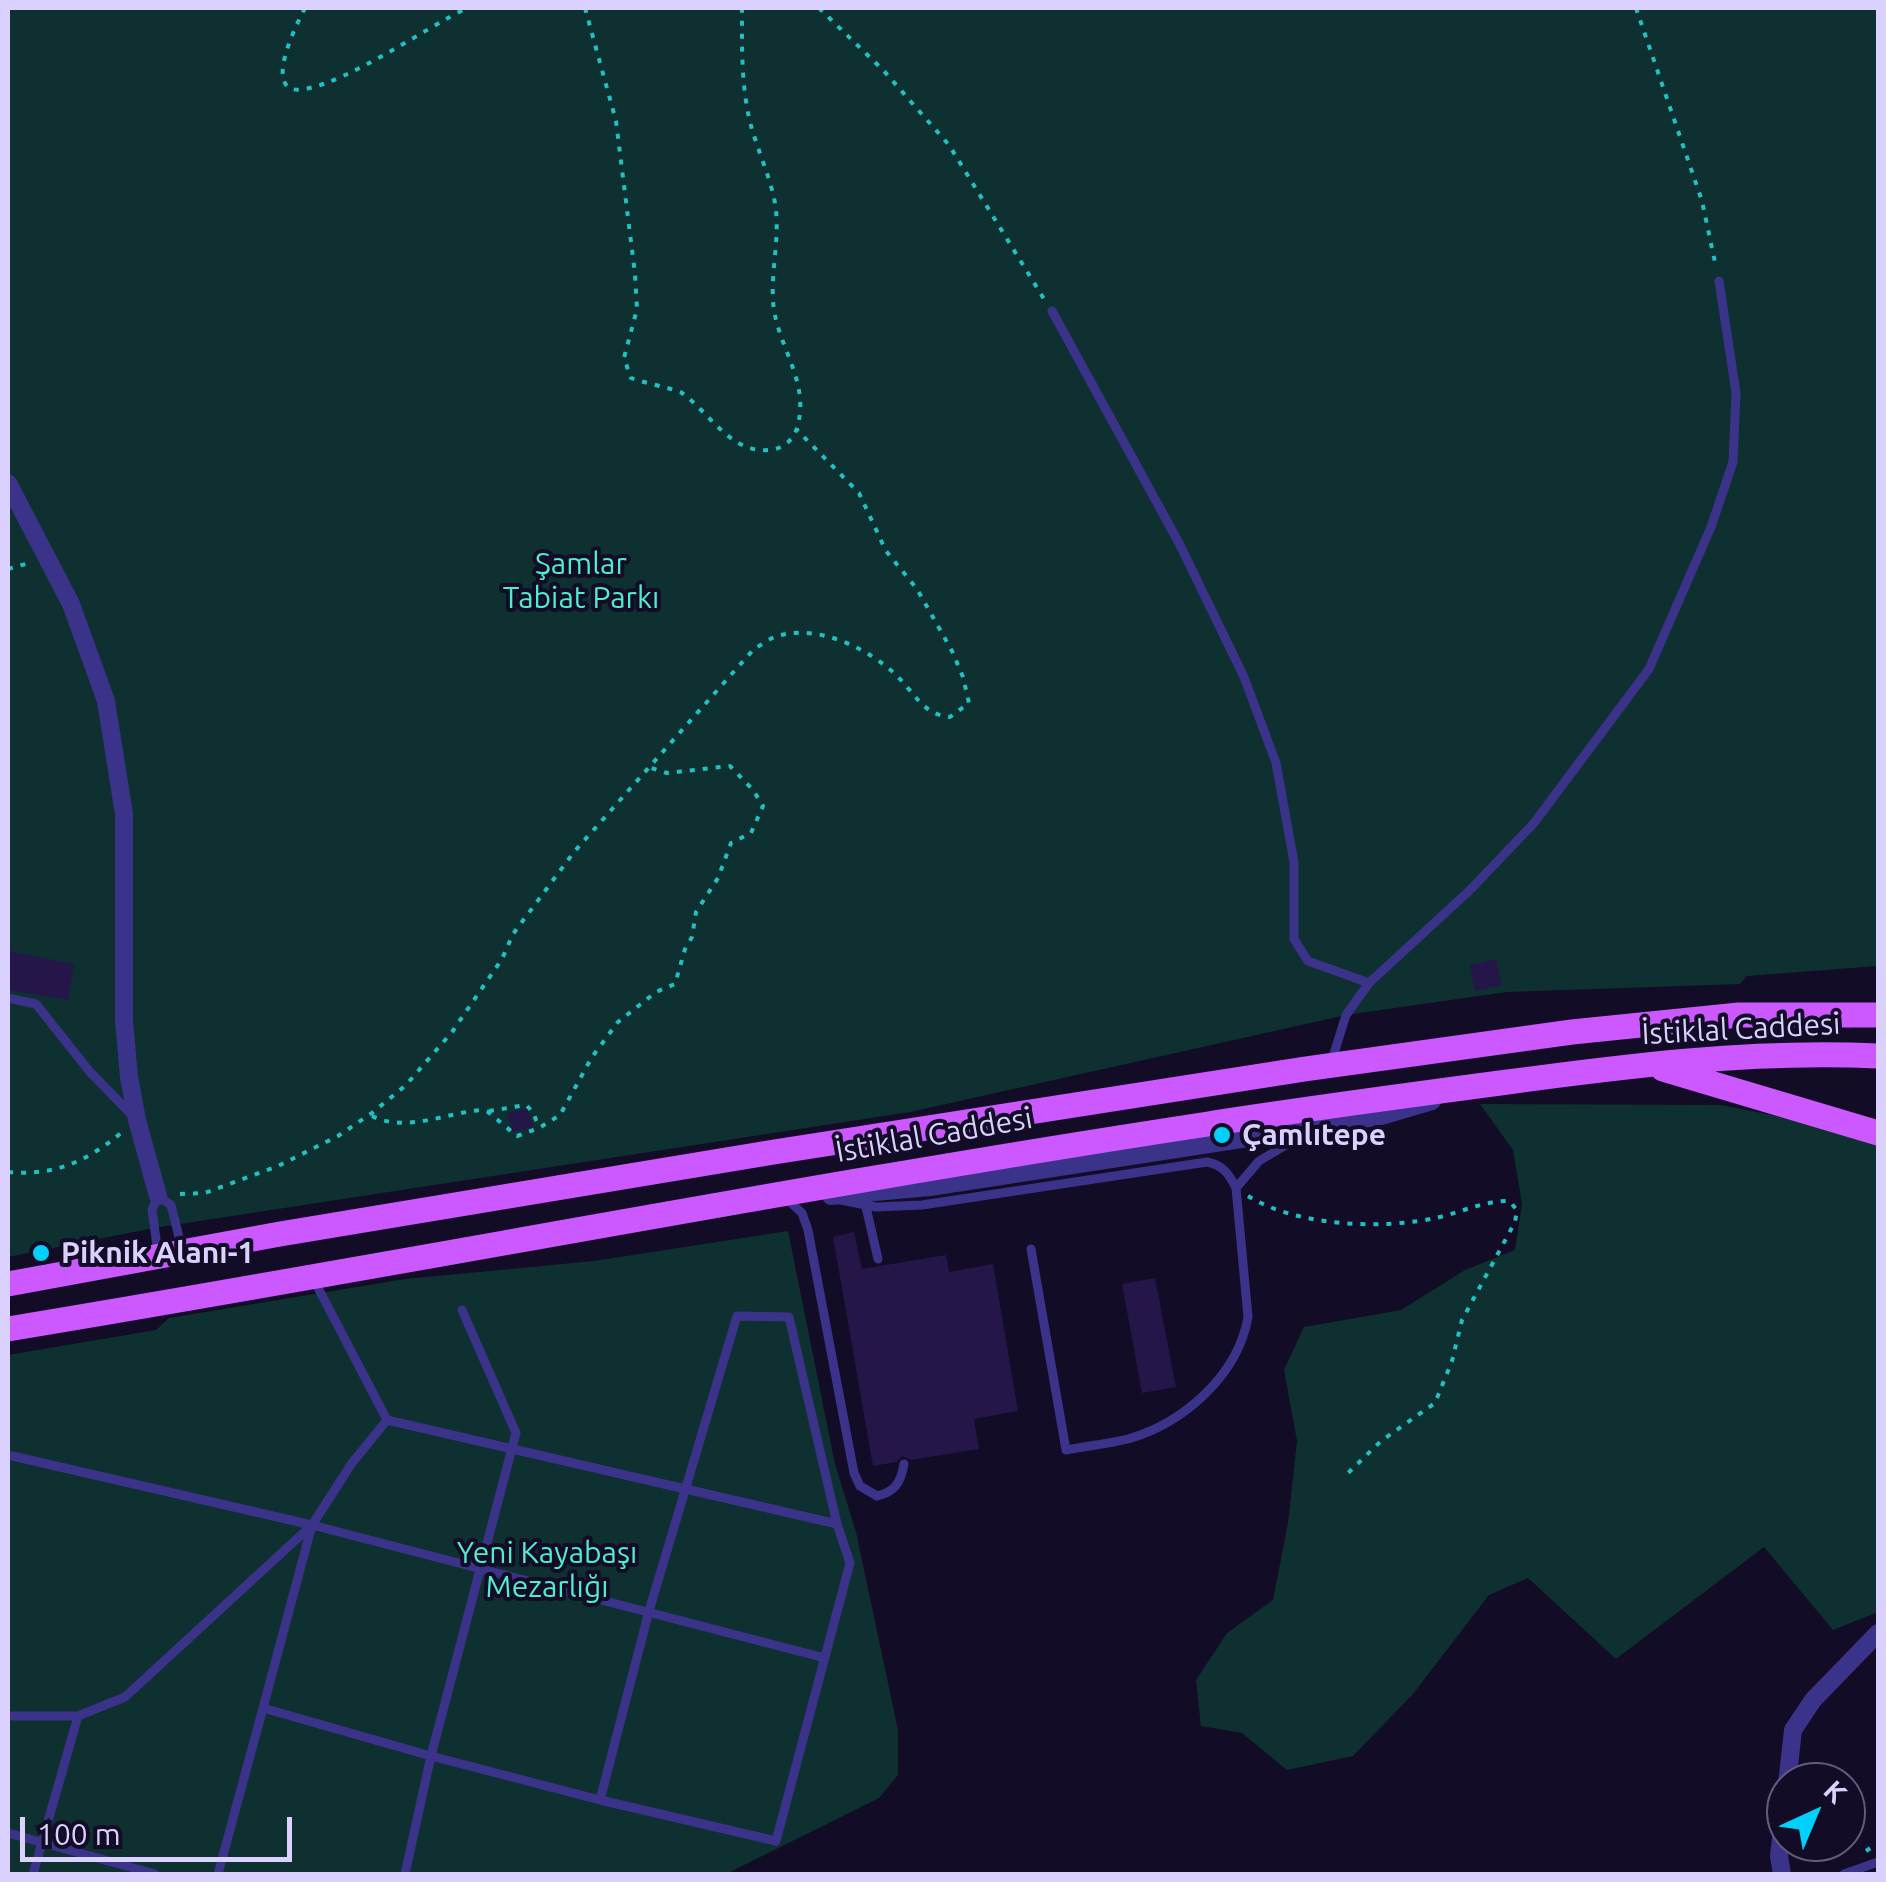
<!DOCTYPE html>
<meta charset="utf-8">
<style>
body{margin:0}
#map{position:relative;width:1886px;height:1882px;overflow:hidden;background:#120c26;font-family:Ubuntu,sans-serif}
canvas{display:block}
.frame{position:absolute;inset:0;border:10px solid #dad1ff;pointer-events:none}
.north{position:absolute;left:1766px;top:1762px;width:100px;height:100px;box-sizing:border-box;background:#120c26;border:2px solid #625b7d;border-radius:50%;rotate:44deg;font-size:28px;font-weight:700;line-height:40px;text-align:center;color:#dad1ff}
.north::after{content:'';display:block;margin:auto;width:35px;height:45px;background:#00d1fc;clip-path:polygon(50% 0,100% 100%,50% 72%,0 100%)}
.scale{position:absolute;left:20px;top:1817px;width:272px;height:45px;box-sizing:border-box;border:5px solid #dad1ff;border-top:0;padding-left:12px;font-size:30px;line-height:35px;white-space:nowrap;color:#dad1ff;-webkit-text-stroke:8px #120c26;paint-order:stroke}
</style>
<div id="map">
<canvas width="1886" height="1882"></canvas>
<div class="frame"></div>
<div class="north">K</div>
<div class="scale">100 m</div>
</div>
<script>
const c = document.querySelector('canvas').getContext('2d');
c.lineJoin = 'round';
function paint(path, color) {
  c.fillStyle = color;
  c.fill(path, 'evenodd');
}
function strokePath(path, color, width, dash) {
  c.strokeStyle = color;
  c.lineWidth = width;
  c.lineCap = dash ? 'butt' : 'round';
  c.setLineDash(dash || []);
  c.stroke(path);
}
function write(font, color, halo, rows, align = 'center') {
  c.font = font + ' Ubuntu,sans-serif';
  c.lineWidth = 8;
  c.setLineDash([]);
  c.textBaseline = 'middle';
  c.strokeStyle = halo;
  c.fillStyle = color;
  for (const [text, x, y, turn = 0] of rows) {
    c.save();
    c.translate(x, y);
    c.rotate((+turn || 0) * Math.PI / 180);
    c.textAlign = isNaN(turn) ? turn : align;
    if (halo) c.strokeText(text, 0, 0);
    c.fillText(text, 0, 0);
    c.restore();
  }
}
paint(new Path2D(`
 M 8,8 L 1878,8 L 1878,966 L 1747,976 L 1740,984 L 1507,992 L 1346,1015 L 910,1112 L 154,1228 L 8,1257 Z
 M 1480,1104 L 1721,1105 L 1878,1136 L 1878,1612 L 1833,1630 L 1764,1547 L 1616,1659 L 1528,1578 L 1489,1595 L 1413,1694 L 1353,1756 L 1287,1770 L 1242,1733 L 1201,1726 L 1196,1680 L 1227,1633 L 1273,1600 L 1288,1523 L 1297,1441 L 1284,1370 L 1304,1327 L 1401,1310 L 1465,1270 L 1515,1250 L 1522,1204 L 1513,1150 Z
 M 788,1231 L 835,1464 L 856,1532 L 898,1730 L 898,1775 L 879,1798 L 726,1874 L 8,1874 L 8,1355 L 156,1330 L 169,1318 L 405,1279 L 594,1261 Z`), '#0e3031');
paint(new Path2D(`
 M 8,951 L 74,964 L 68,1000 L 8,990 Z
 M 1496,959 L 1502,985 L 1475,991 L 1470,965 Z
 M 528,1108 L 533,1127 L 512,1132 L 507,1113 Z
 M 854,1232 L 862,1269 L 946,1255 L 949,1272 L 993,1264 L 1018,1411 L 974,1419 L 979,1449 L 911,1460 L 902,1456 L 896,1462 L 873,1466 L 833,1237 Z
 M 1155,1278 L 1176,1387 L 1142,1393 L 1122,1284 Z`), '#241649');
strokePath(new Path2D(`
 M 305,8 C 297,23 259,98 305,89 C 350,81 424,29 467,8
 M 585,8 L 616,121 L 635,274 L 637,309 L 624,358 L 631,378 C 644,383 676,389 682,393 C 709,412 731,454 769,450 C 782,449 793,441 797,428 C 810,384 781,352 774,310 C 769,275 781,238 775,203 C 770,176 757,149 750,122 C 741,84 742,46 742,8
 M 819,8 L 883,70 L 949,145 L 1044,299
 M 1636,8 L 1702,201 L 1716,267
 M 8,569 L 29,563
 M 489,1111 L 526,1105 L 533,1112 L 539,1128
 M 372,1116 C 405,1133 446,1113 481,1110 L 488,1112 L 517,1136 L 539,1128 L 560,1115 L 592,1057 L 618,1022 L 656,992 L 675,984 L 685,949 L 692,937 L 696,912 L 718,878 L 731,843 L 751,833 L 763,806 L 753,790 L 730,766 L 667,773 L 648,767
 M 8,1172 C 54,1176 86,1162 121,1133
 M 180,1194 L 205,1193 L 278,1166 L 338,1136 L 372,1113 L 406,1085 L 452,1032 L 502,959 L 513,934 L 574,852 L 753,650 C 761,645 771,637 781,635 C 820,625 869,649 896,675 C 914,692 923,715 950,717 L 969,703 L 963,677 L 952,651 L 917,589 L 886,551 L 859,493 L 797,430
 M 1248,1196 C 1298,1227 1384,1230 1440,1217 C 1465,1211 1483,1201 1509,1201 L 1517,1210 L 1515,1222 L 1462,1320 L 1452,1361 L 1435,1403 L 1381,1441 L 1345,1476
 M 1866,1851 L 1878,1843`), '#21c1c3', 4, [5, 8]);
strokePath(new Path2D(`
 M 1052,311 L 1179,543 L 1244,677 L 1276,763 L 1294,862 L 1294,939 L 1308,961 L 1369,983
 M 8,998 L 36,1004 L 90,1072 L 131,1114
 M 1331,1063 L 1346,1015 L 1369,983 L 1470,890 L 1534,823 L 1649,669 L 1711,527 L 1733,462 L 1736,393 L 1719,281
 M 1236,1188 L 1259,1161 L 1303,1135
 M 787,1199 L 802,1213 L 808,1230 L 854,1473 L 860,1486 L 877,1496 C 895,1492 901,1482 904,1464
 M 841,1200 L 876,1207 L 922,1205 L 1207,1162 C 1223,1165 1229,1174 1236,1188 L 1248,1317 C 1238,1375 1184,1423 1128,1439 C 1108,1444 1086,1446 1066,1450 L 1031,1249
 M 866,1207 L 878,1259
 M 158,1253 L 152,1210 L 158,1196 L 171,1205 L 182,1249
 M 387,1420 L 837,1524
 M 8,1455 L 312,1525
 M 8,1716 L 78,1716 L 125,1697 L 312,1525 L 352,1463 L 387,1420 L 314,1280
 M 600,1800 L 776,1841 L 850,1563 L 837,1524 L 789,1317 L 737,1316 L 649,1611 L 600,1800 L 431,1756 L 263,1708 L 312,1525 L 825,1658
 M 8,1833 L 155,1874
 M 33,1874 L 78,1716
 M 218,1874 L 263,1708
 M 405,1874 L 431,1756 L 516,1433 L 462,1310
 M 1844,1874 L 1878,1862`), '#3b328a', 9);
strokePath(new Path2D(`
 M 8,483 L 71,604 L 106,701 L 124,814 L 124,1020 L 129,1077 L 137,1120 L 158,1196
 M 831,1196 L 930,1187 L 1319,1127 L 1381,1116 L 1432,1101
 M 1782,1874 L 1779,1856 L 1793,1730 L 1813,1700 L 1878,1633`), '#3b328a', 18);
strokePath(new Path2D(`
 M 1663,1069 L 1878,1133
 M 8,1284 L 280,1234 L 774,1152 L 1305,1069 L 1572,1032 L 1739,1015 L 1878,1015
 M 8,1329 C 408,1263 807,1185 1208,1124 C 1305,1109 1402,1096 1500,1083 C 1626,1066 1751,1050 1878,1056`), '#cc58ff', 25);
for (const [x, y, r, color] of [
 [1222,1135,10,"#00d1fc"],
 [41,1253,10,"#00d1fc"]
]) {
  const dot = new Path2D();
  dot.arc(x, y, r, 0, 2 * Math.PI);
  c.fillStyle = color;
  c.fill(dot);
  strokePath(dot, '#120c26', 4);
}
write('30px', '#50ecd0', '#120c26', [
 ["Şamlar",581,564],
 ["Tabiat Parkı",581,598],
 ["Yeni Kayabaşı",547,1553],
 ["Mezarlığı",547,1587]
]);
write('30px', '#dad1ff', '#120c26', [
 ["İstiklal Caddesi",1741,1029,-3],
 ["İstiklal Caddesi",934,1135,-10]
]);
write('bold 30px', '#dad1ff', '#120c26', [
 ["Çamlıtepe",1242,1135],
 ["Piknik Alanı-1",61,1253]
], 'left');
</script>
